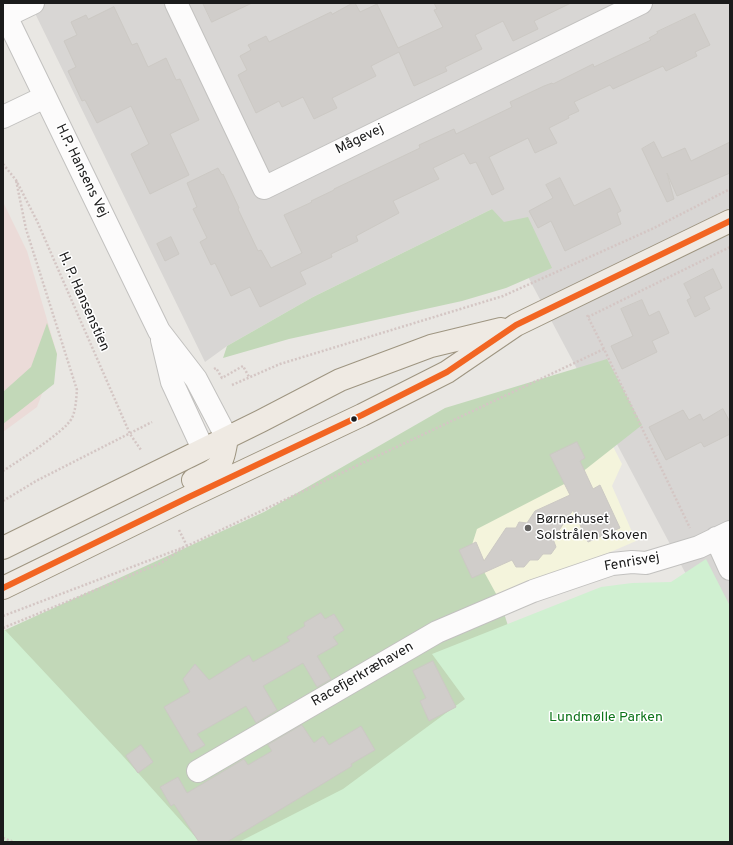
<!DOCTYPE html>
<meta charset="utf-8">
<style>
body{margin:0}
#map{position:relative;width:733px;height:845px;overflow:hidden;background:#e9e7e3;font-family:Overpass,sans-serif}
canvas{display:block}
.frame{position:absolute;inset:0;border:4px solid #1b1b1b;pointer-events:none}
</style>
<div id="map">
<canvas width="733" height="845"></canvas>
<div class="frame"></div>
</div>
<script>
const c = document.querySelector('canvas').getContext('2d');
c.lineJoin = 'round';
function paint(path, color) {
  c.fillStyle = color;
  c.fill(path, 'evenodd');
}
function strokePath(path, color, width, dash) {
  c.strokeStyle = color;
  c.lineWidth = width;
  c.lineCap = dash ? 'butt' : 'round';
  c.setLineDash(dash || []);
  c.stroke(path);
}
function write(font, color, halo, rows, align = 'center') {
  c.font = font + ' Overpass,sans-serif';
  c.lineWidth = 3;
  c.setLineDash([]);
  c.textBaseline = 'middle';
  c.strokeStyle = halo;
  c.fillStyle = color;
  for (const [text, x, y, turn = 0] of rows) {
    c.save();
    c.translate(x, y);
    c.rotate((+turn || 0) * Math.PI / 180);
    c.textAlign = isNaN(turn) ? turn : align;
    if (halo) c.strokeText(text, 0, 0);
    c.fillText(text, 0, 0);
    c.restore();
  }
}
paint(new Path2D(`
 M 30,3 L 730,3 L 730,657 L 492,209 L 313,297 L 227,346 L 205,362 Z`), '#d8d6d4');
paint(new Path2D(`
 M 3,202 L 27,251 L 57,354 L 37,407 L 3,432 Z`), '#ebdbd8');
paint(new Path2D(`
 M 602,425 L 622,464 L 612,486 L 636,541 L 458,618 L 428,543 Z`), '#f4f4dc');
paint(new Path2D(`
 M 492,209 L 504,222 L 528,217 L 552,268 L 506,288 L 462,301 L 289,339 L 223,358 L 227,346 L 313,297 Z
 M 47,323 L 57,354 L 54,384 L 3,424 L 3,392 L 31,367 Z
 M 607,359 L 642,425 L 572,480 L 477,529 L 471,548 L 500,601 L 524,675 L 426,842 L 74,842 L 3,631 L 264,512 L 445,408 Z`), '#c2d8b8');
paint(new Path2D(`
 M 706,559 L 730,606 L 730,842 L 239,842 L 343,789 L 465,699 L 432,654 L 601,587 L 632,583 L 671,582 Z
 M 5,630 L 122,755 L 200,842 L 3,842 L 3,631 Z`), '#d0f0d1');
const building = new Path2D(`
 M 203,3 L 252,3 L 212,22 Z
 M 353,3 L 355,3 L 360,12 L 377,4 L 398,48 L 443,27 L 434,10 L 437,9 L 434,3 L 571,3 L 534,21 L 538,29 L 513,41 L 503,21 L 475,35 L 482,49 L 445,67 L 447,71 L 414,86 L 399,52 L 371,66 L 376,76 L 332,98 L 337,108 L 314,119 L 303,97 L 282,107 L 279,101 L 256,113 L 238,75 L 247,70 L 240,56 L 251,50 L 248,45 L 266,36 L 269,42 L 331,12 L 332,14 Z
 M 114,7 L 132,45 L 137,43 L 148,67 L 166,58 L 176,80 L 180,79 L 199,120 L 170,134 L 189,175 L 150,194 L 131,154 L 149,144 L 131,106 L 97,123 L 85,100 L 82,101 L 68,71 L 76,67 L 64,41 L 77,35 L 71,22 L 86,15 L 88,19 Z
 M 695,14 L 710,45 L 695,52 L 697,56 L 666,71 L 663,66 L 613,89 L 610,85 L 574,102 L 579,111 L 568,116 L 569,118 L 549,128 L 557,143 L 535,153 L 528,138 L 489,157 L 504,189 L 492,195 L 476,162 L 470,164 L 464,153 L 433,168 L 439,179 L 393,201 L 399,213 L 356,236 L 358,241 L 331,254 L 332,257 L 300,272 L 306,284 L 260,307 L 250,287 L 231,296 L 215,263 L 211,265 L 200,242 L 207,238 L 193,209 L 197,207 L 187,183 L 218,168 L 222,175 L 223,174 L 239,208 L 238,209 L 258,251 L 261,250 L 271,268 L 302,253 L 284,215 L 312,202 L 311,201 L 334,190 L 334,189 L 420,148 L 419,145 L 454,129 L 456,134 L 512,107 L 510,102 L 544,86 L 552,83 L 553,84 L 593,64 L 594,67 L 651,40 L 649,38 L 658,33 L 657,32 Z
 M 654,142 L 662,158 L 685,148 L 691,161 L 730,142 L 730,173 L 677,196 L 667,173 L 674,199 L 667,202 L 642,149 Z
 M 560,178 L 574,206 L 610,188 L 621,211 L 617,213 L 621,224 L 565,251 L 551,221 L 538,228 L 529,211 L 553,198 L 546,185 Z
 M 171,237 L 179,254 L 165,261 L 157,244 Z
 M 713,269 L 722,288 L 704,297 L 710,309 L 695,317 L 687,300 L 691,298 L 684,284 Z
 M 642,300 L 649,316 L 659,311 L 669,333 L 652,341 L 657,352 L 622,369 L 611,346 L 633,336 L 621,309 Z
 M 723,409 L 730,422 L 730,434 L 704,447 L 701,442 L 666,460 L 649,427 L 683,410 L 689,420 L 700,414 L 703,420 Z
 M 577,442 L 585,458 L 580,461 L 593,489 L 600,485 L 620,528 L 588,542 L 573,510 L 553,539 L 556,547 L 551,554 L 543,554 L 538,560 L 530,560 L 524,567 L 516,567 L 512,560 L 472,578 L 459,550 L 476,542 L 484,561 L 506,528 L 516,528 L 519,522 L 527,523 L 535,511 L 570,495 L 550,455 Z
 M 321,613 L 325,619 L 334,614 L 344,630 L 333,637 L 338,644 L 317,656 L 331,679 L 317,687 L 303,663 L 263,686 L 277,710 L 256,723 L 246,706 L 197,734 L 205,745 L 191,753 L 164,707 L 190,692 L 183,679 L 195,664 L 209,680 L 249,655 L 253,662 L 290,641 L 287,637 L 305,626 L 304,623 Z
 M 433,661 L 456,707 L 429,721 L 420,701 L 426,698 L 413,671 Z
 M 302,725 L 314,743 L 323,736 L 329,745 L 361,726 L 375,750 L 351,764 L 352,766 L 227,842 L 199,842 L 174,804 L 171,806 L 160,787 L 178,777 L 187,793 L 244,759 L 248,765 L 272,751 L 268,745 Z
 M 141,745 L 153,762 L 138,773 L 126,756 Z`);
paint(building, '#d0cdca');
strokePath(building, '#ccc9c4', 1);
const minor = new Path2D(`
 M 176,3 L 264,188 L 641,3
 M 3,10 L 159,331 L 196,379 L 227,438
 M 6,16 L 33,3
 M 3,117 L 45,97
 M 162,340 L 172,382 L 203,449
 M 716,538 L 730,569
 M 198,771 L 437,632 L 533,591 L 612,564 L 632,562 L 646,563 L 699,547 L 730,532`);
const major = new Path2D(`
 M 193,480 C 220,468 222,468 227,438
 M 3,548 L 261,421 L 340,380 L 431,346 L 501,329
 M 3,588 L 189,497 L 362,415 L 447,372 L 516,325 L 730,221`);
strokePath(minor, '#c2c1bf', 24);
strokePath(major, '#9e9581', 24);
strokePath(new Path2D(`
 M 3,164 L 16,180 L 37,221 L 130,434 L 141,450
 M 587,315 L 604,349
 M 588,317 L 730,247
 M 214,369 L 216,368 L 222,378 L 243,366 L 249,377
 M 232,385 L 280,364 L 503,296 L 654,228 L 730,189
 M 3,471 C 18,461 65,432 72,418 C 76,409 76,400 77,390 L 26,229 L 16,180
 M 3,501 L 36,481 L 152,422
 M 179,530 L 187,546
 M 3,616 L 187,546 L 604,349 L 690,528
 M 3,628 L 161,563 L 183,548
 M 3,838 L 14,842`), '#d4c6c4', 2.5, [2, 2]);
strokePath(minor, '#fcfbfb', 22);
strokePath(major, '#efeae3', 22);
strokePath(new Path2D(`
 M 3,588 L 189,497 L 362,415 L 447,372 L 516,325 L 730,221`), '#f26522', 6);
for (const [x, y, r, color] of [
 [354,419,3.5,"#1b1b1b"],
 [528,528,4,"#636261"]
]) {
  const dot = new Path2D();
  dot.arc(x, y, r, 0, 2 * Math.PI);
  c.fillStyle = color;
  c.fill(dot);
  strokePath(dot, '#fff', 1.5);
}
write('14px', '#1b1b1b', '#fff', [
 ["Mågevej",360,140,-26],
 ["H.P. Hansens Vej",81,171,64],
 ["H. P. Hansenstien",83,302,66],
 ["Fenrisvej",632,563,-10],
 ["Racefjerkræhaven",363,675,-30]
]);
write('14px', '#1b1b1b', '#fff', [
 ["Børnehuset",536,520],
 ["Solstrålen Skoven",536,536]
], 'left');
write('14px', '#0d7419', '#fff', [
 ["Lundmølle Parken",606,718]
]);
</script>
